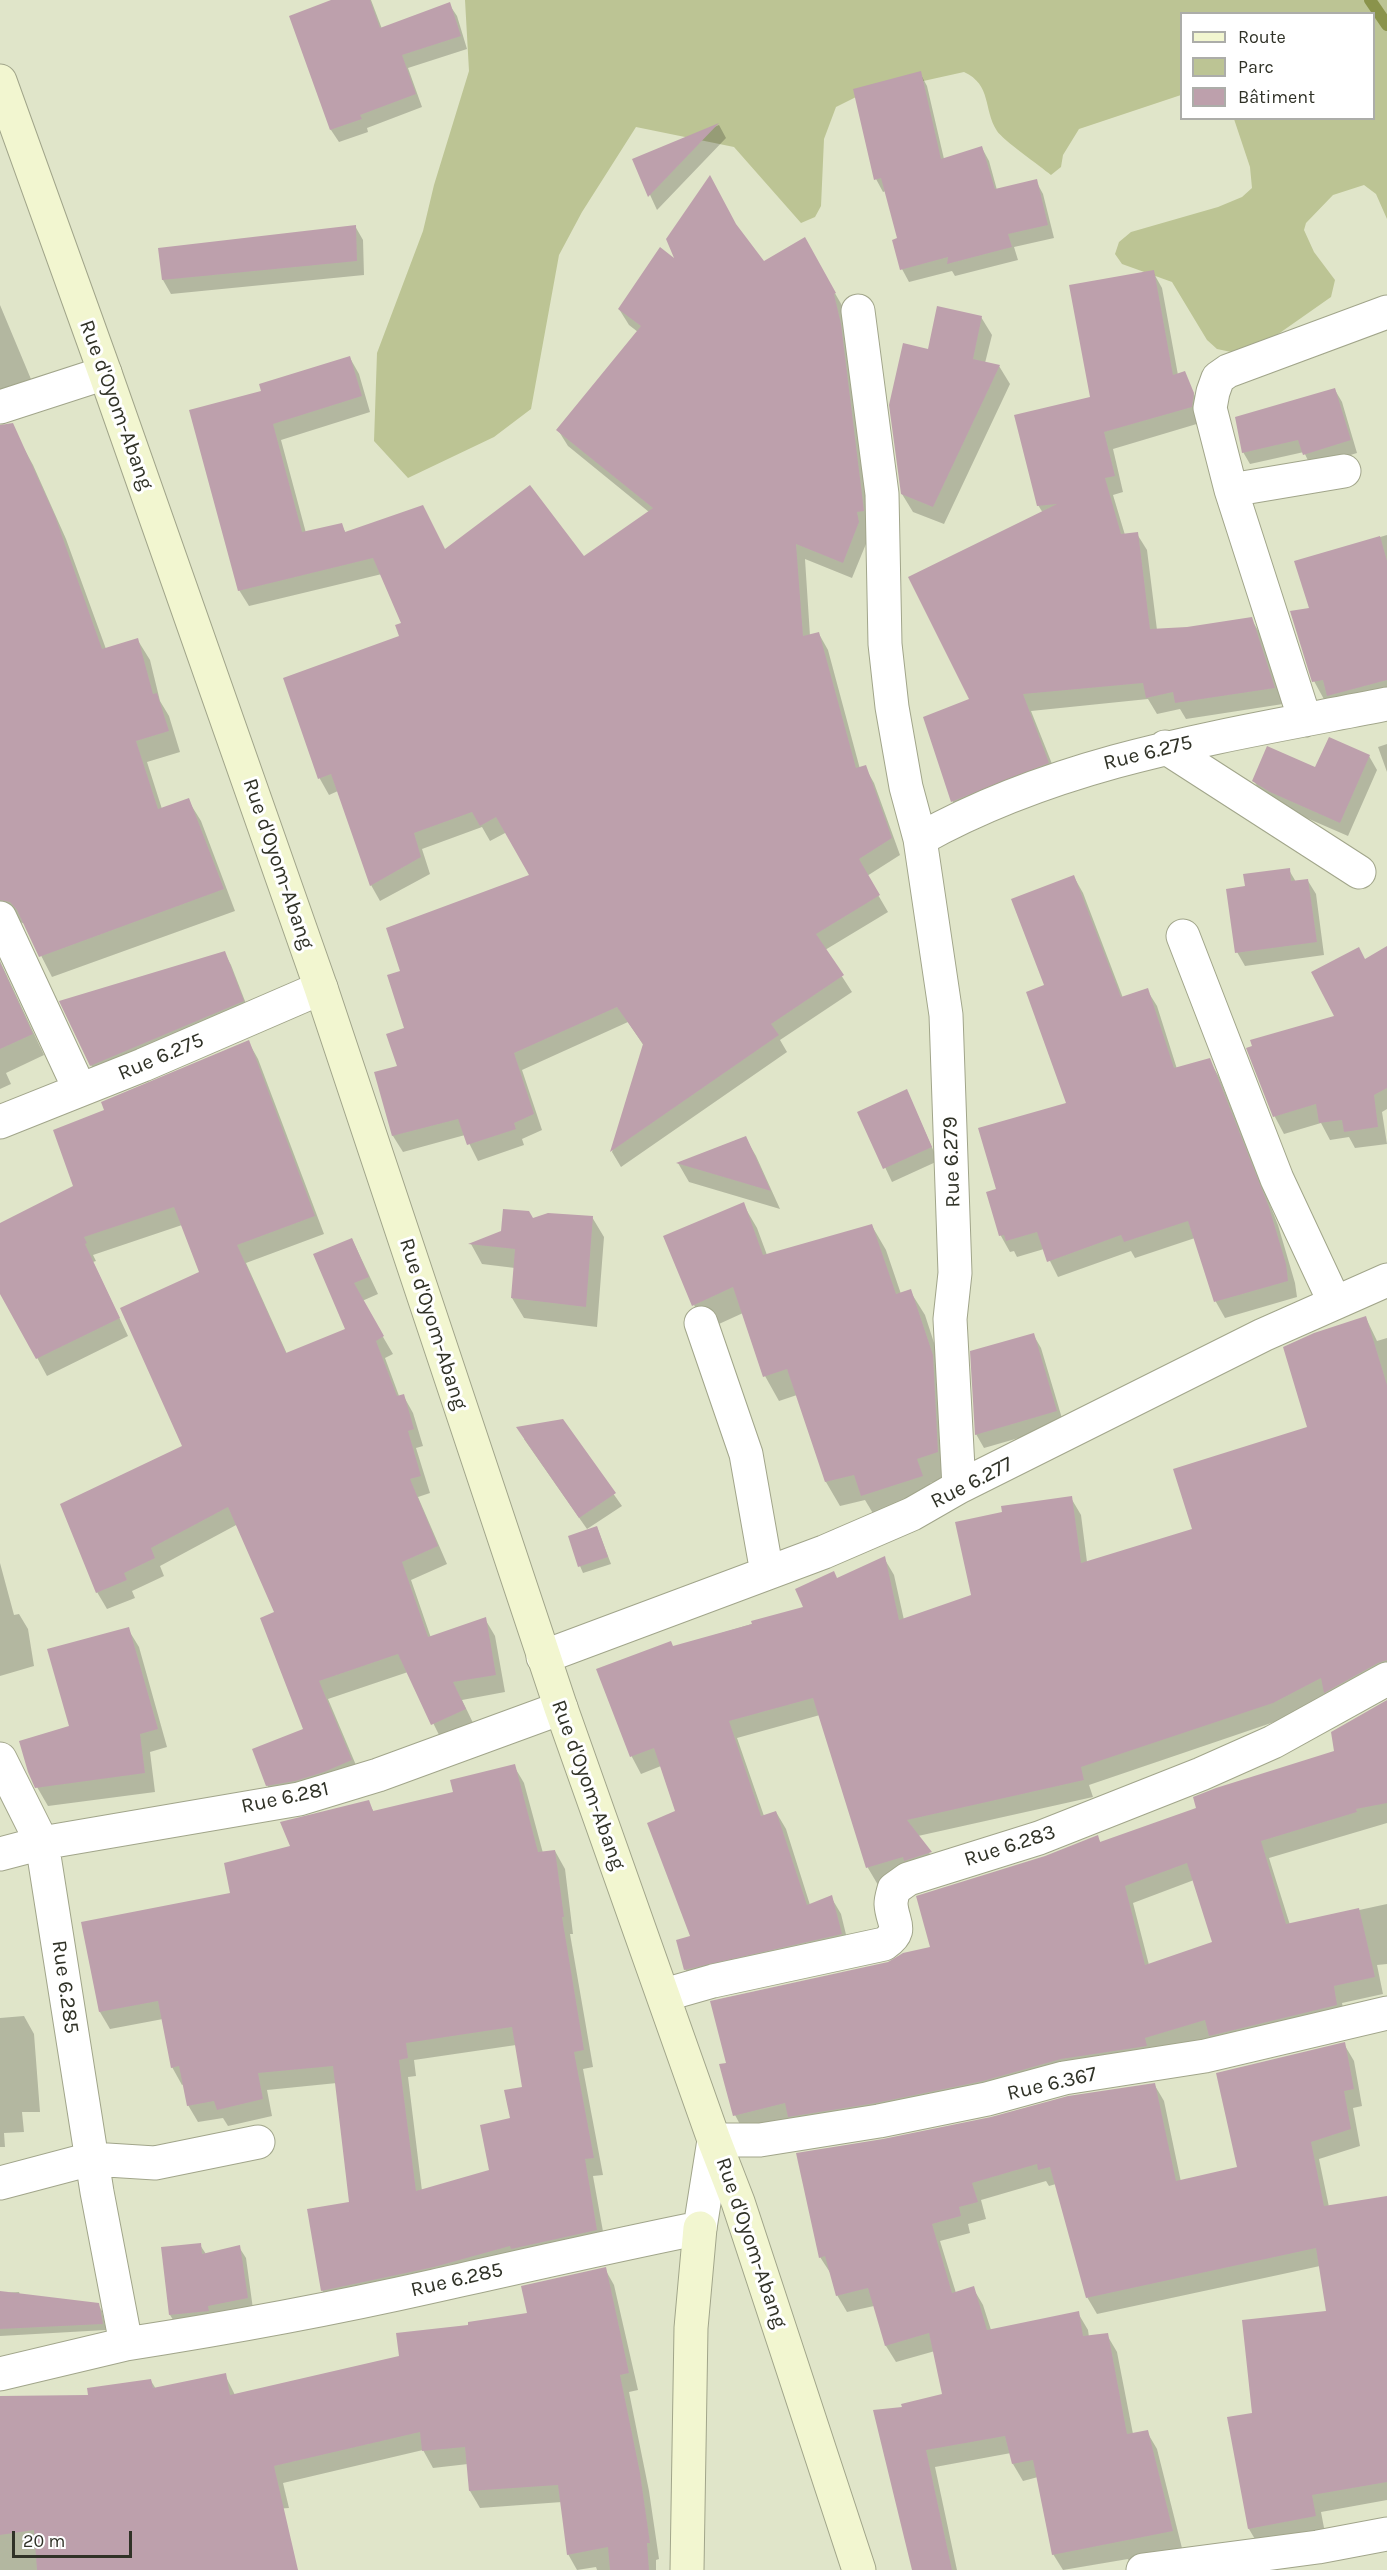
<!DOCTYPE html>
<meta charset="utf-8">
<style>
body{margin:0}
#map{position:relative;width:1387px;height:2570px;overflow:hidden;background:#e0e5c9;font-family:Karla,sans-serif}
canvas{display:block}
.legend{position:absolute;left:1180px;top:12px;width:195px;height:108px;box-sizing:border-box;background:#fff;border:2px solid #acada9;margin:0;padding:8px 10px;list-style:none;font-size:18px;color:#303227}
.legend li{display:flex;align-items:center;gap:12px;height:30px}
.legend b{width:30px;border:2px solid #acada9}
.scale{position:absolute;left:12px;top:2531px;width:120px;height:27px;box-sizing:border-box;border:3px solid #303227;border-top:0;padding-left:8px;font-size:18px;line-height:21px;white-space:nowrap;color:#303227;-webkit-text-stroke:4px #fff;paint-order:stroke}
</style>
<div id="map">
<canvas width="1387" height="2570"></canvas>
<ul class="legend">
<li><b style="height:8px;background:#f2f6d0"></b>Route</li>
<li><b style="height:16px;background:#bcc494"></b>Parc</li>
<li><b style="height:16px;background:#bda0ac"></b>Bâtiment</li>
</ul>
<div class="scale">20 m</div>
</div>
<script>
const c = document.querySelector('canvas').getContext('2d');
c.lineJoin = 'round';
function paint(path, color) {
  c.fillStyle = color;
  c.fill(path, 'evenodd');
}
function strokePath(path, color, width, dash) {
  c.strokeStyle = color;
  c.lineWidth = width;
  c.lineCap = dash ? 'butt' : 'round';
  c.setLineDash(dash || []);
  c.stroke(path);
}
function write(font, color, halo, rows, align = 'center') {
  c.font = font + ' Karla,sans-serif';
  c.lineWidth = 6;
  c.setLineDash([]);
  c.textBaseline = 'middle';
  c.strokeStyle = halo;
  c.fillStyle = color;
  for (const [text, x, y, turn = 0] of rows) {
    c.save();
    c.translate(x, y);
    c.rotate((+turn || 0) * Math.PI / 180);
    c.textAlign = isNaN(turn) ? turn : align;
    if (halo) c.strokeText(text, 0, 0);
    c.fillText(text, 0, 0);
    c.restore();
  }
}
paint(new Path2D(`
 M 465,0 L 1387,0 L 1387,219 L 1376,194 L 1364,185 L 1333,195 L 1306,223 L 1304,230 L 1314,252 L 1335,280 L 1331,297 L 1264,344 L 1236,353 L 1217,349 L 1207,340 L 1172,282 L 1122,264 L 1115,254 L 1119,242 L 1131,232 L 1218,207 L 1242,197 L 1252,188 L 1250,167 L 1234,119 L 1374,118 L 1374,14 L 1182,14 L 1181,95 L 1079,129 L 1063,155 L 1061,167 L 1051,175 C 1040,166 1003,140 997,131 C 983,109 992,85 964,72 L 860,95 L 836,107 L 824,139 L 821,206 L 815,217 L 801,223 L 734,147 L 636,127 L 582,212 L 559,255 L 531,409 L 494,437 L 408,478 L 374,441 L 377,353 L 423,231 L 434,185 L 469,71 Z`), '#bcc494');
paint(new Path2D(`
 M 336,0 L 371,0 L 382,29 L 449,4 L 457,16 L 467,49 L 408,68 L 422,107 L 367,128 L 368,132 L 339,142 L 331,130 L 291,17 Z
 M 920,73 L 927,86 L 944,159 L 982,148 L 989,161 L 997,190 L 1036,181 L 1043,194 L 1054,238 L 1014,247 L 1018,260 L 955,276 L 952,271 L 909,282 L 902,269 L 899,240 L 886,191 L 883,192 L 876,179 Z
 M 719,125 L 726,138 L 657,210 L 634,160 Z
 M 355,226 L 363,240 L 364,275 L 171,294 L 163,280 L 160,250 Z
 M 737,227 L 763,263 L 804,239 L 844,309 L 842,310 L 849,342 L 872,527 L 866,528 L 868,539 L 852,578 L 805,559 L 810,636 L 819,634 L 828,650 L 860,769 L 865,767 L 874,783 L 900,855 L 867,876 L 888,912 L 825,950 L 852,992 L 780,1040 L 787,1052 L 621,1167 L 612,1152 L 644,1046 L 628,1022 L 522,1070 L 542,1130 L 522,1139 L 524,1145 L 478,1161 L 465,1135 L 403,1152 L 393,1136 L 376,1073 L 398,1067 L 405,1029 L 401,972 L 531,875 L 507,832 L 490,841 L 482,827 L 422,849 L 430,874 L 380,901 L 371,885 L 338,791 L 329,795 L 320,779 L 285,679 L 400,637 L 403,624 L 382,574 L 249,606 L 239,590 L 263,392 L 350,358 L 359,374 L 370,412 L 281,440 L 306,533 L 341,525 L 346,533 L 446,550 L 583,558 L 649,512 L 568,446 L 558,430 L 638,332 L 629,325 L 619,309 L 677,263 Z
 M 1153,272 L 1162,288 L 1178,375 L 1184,373 L 1202,411 L 1200,423 L 1113,449 L 1123,492 L 1113,495 L 1125,535 L 1137,534 L 1147,550 L 1157,630 L 1187,629 L 1251,619 L 1261,635 L 1283,704 L 1186,719 L 1180,709 L 1157,714 L 1148,699 L 1031,711 L 1058,779 L 962,818 L 953,802 L 925,718 L 971,700 L 1043,513 L 1038,505 Z
 M 0,305 L 33,384 L 0,396 Z
 M 981,317 L 992,335 L 985,363 L 999,366 L 1010,384 L 944,524 L 913,512 L 902,494 L 929,351 Z
 M 1335,390 L 1342,402 L 1357,453 L 1311,467 L 1304,452 L 1250,464 L 1243,452 Z
 M 21,443 L 33,465 L 66,539 L 106,649 L 137,639 L 150,660 L 160,701 L 169,716 L 180,752 L 147,762 L 162,809 L 188,800 L 201,821 L 235,911 L 52,977 L 25,924 L 15,920 L 0,925 L 0,449 Z
 M 1387,535 L 1387,704 L 1326,703 L 1314,681 L 1311,609 L 1296,562 Z
 M 1387,744 L 1387,772 L 1378,747 Z
 M 1369,756 L 1377,770 L 1348,836 L 1279,806 L 1262,794 L 1254,781 L 1316,769 Z
 M 1289,870 L 1296,882 L 1308,881 L 1316,894 L 1324,955 L 1245,966 L 1237,952 L 1247,887 Z
 M 1074,877 L 1083,893 L 1123,998 L 1147,990 L 1157,1006 L 1177,1069 L 1209,1060 L 1219,1077 L 1278,1225 L 1295,1283 L 1297,1297 L 1225,1318 L 1216,1302 L 1195,1238 L 1135,1258 L 1131,1251 L 1058,1277 L 1044,1249 L 1017,1257 L 1014,1251 L 1010,1252 L 1001,1236 L 987,1193 L 998,1190 L 1067,1104 L 1046,986 Z
 M 1387,948 L 1387,1109 L 1382,1112 L 1387,1144 L 1355,1148 L 1349,1137 L 1330,1140 L 1321,1123 L 1284,1134 L 1275,1117 L 1248,1049 L 1336,1016 L 1365,961 Z
 M 224,952 L 231,965 L 250,1014 L 98,1078 L 91,1065 Z
 M 0,961 L 44,1055 L 6,1073 L 11,1084 L 0,1089 Z
 M 248,1041 L 258,1059 L 324,1234 L 246,1263 L 287,1354 L 347,1330 L 352,1239 L 378,1294 L 362,1301 L 393,1354 L 385,1358 L 399,1396 L 403,1395 L 413,1413 L 423,1446 L 416,1448 L 430,1493 L 418,1497 L 447,1564 L 411,1580 L 431,1638 L 485,1619 L 495,1636 L 505,1692 L 462,1700 L 475,1727 L 442,1741 L 408,1672 L 328,1699 L 361,1777 L 278,1803 L 267,1785 L 305,1730 L 276,1613 L 238,1524 L 160,1566 L 164,1576 L 132,1591 L 135,1598 L 107,1609 L 97,1592 L 184,1447 L 201,1273 L 182,1225 L 93,1255 L 96,1261 L 93,1262 L 128,1336 L 47,1376 L 0,1289 L 0,1225 L 74,1187 L 106,1111 Z
 M 907,1091 L 938,1161 L 892,1182 L 859,1112 Z
 M 745,1137 L 756,1156 L 780,1209 L 689,1182 L 678,1163 Z
 M 743,1204 L 757,1228 L 767,1255 L 872,1226 L 886,1250 L 901,1294 L 910,1291 L 925,1315 L 946,1380 L 952,1476 L 930,1483 L 936,1500 L 877,1520 L 865,1500 L 840,1506 L 826,1482 L 797,1395 L 779,1401 L 765,1376 L 743,1313 L 708,1329 L 694,1305 Z
 M 592,1217 L 604,1237 L 597,1327 L 524,1318 L 512,1298 L 515,1268 L 482,1264 L 471,1244 L 533,1220 Z
 M 1366,1318 L 1377,1341 L 1387,1338 L 1387,1680 L 1283,1719 L 1089,1785 L 1093,1797 L 918,1836 L 940,1869 L 914,1874 L 878,1885 L 868,1868 L 820,1715 L 737,1738 L 764,1816 L 776,1812 L 786,1829 L 810,1905 L 831,1897 L 841,1914 L 850,1951 L 695,1986 L 685,1969 L 692,1937 L 677,1812 L 661,1766 L 641,1774 L 632,1757 L 598,1670 L 805,1608 L 837,1579 L 884,1558 L 894,1575 L 904,1620 L 972,1596 L 1071,1498 L 1081,1515 L 1087,1562 L 1194,1530 L 1309,1428 Z
 M 1033,1334 L 1041,1348 L 1064,1425 L 984,1448 L 976,1434 Z
 M 562,1421 L 622,1506 L 587,1529 L 524,1439 Z
 M 597,1527 L 611,1564 L 583,1573 L 580,1566 Z
 M 0,1563 L 14,1615 L 19,1614 L 28,1629 L 34,1666 L 0,1676 Z
 M 128,1629 L 139,1647 L 167,1747 L 150,1752 L 155,1792 L 48,1806 L 37,1787 Z
 M 1387,1702 L 1387,1823 L 1269,1858 L 1290,1925 L 1387,1904 L 1387,1964 L 1377,1965 L 1383,1994 L 1342,2003 L 1346,2022 L 1220,2052 L 1211,2037 L 1154,2055 L 744,2132 L 735,2115 L 728,2064 L 889,1964 L 932,1948 L 1045,1857 L 1097,1837 L 1101,1843 L 1198,1809 L 1336,1752 ZM 1194,1880 L 1214,1943 L 1149,1965 L 1133,1903 Z
 M 514,1766 L 524,1783 L 543,1853 L 555,1851 L 565,1869 L 573,1934 L 570,1934 L 593,2067 L 583,2069 L 603,2175 L 593,2176 L 606,2248 L 332,2307 L 322,2290 L 350,2203 L 337,2083 L 267,2090 L 272,2116 L 228,2126 L 223,2118 L 198,2122 L 188,2105 L 184,2084 L 182,2085 L 172,2067 L 163,2019 L 110,2029 L 100,2012 L 82,1923 L 231,1894 L 292,1847 L 368,1802 L 374,1812 L 454,1793 ZM 516,2045 L 524,2088 L 491,2171 L 422,2191 L 408,2077 L 416,2076 L 414,2060 Z
 M 24,2016 L 34,2034 L 40,2112 L 22,2112 L 24,2132 L 4,2133 L 5,2147 L 0,2147 L 0,2018 Z
 M 1344,2044 L 1354,2061 L 1362,2106 L 1353,2108 L 1360,2146 L 1319,2159 L 1329,2207 L 1387,2197 L 1387,2500 L 1321,2512 L 1325,2533 L 1259,2546 L 1249,2529 L 1228,2419 L 1254,2414 L 1328,2312 L 1320,2266 L 1097,2314 L 1087,2297 L 1056,2184 L 1049,2186 L 1046,2181 L 981,2200 L 986,2219 L 968,2224 L 970,2233 L 940,2241 L 956,2293 L 973,2288 L 983,2305 L 991,2330 L 1078,2313 L 1088,2330 L 1089,2337 L 1107,2335 L 1117,2352 L 1133,2434 L 1147,2432 L 1157,2449 L 1184,2556 L 1133,2570 L 1128,2559 L 1063,2570 L 1053,2554 L 1038,2477 L 1023,2481 L 1013,2464 L 1011,2453 L 935,2467 L 957,2570 L 913,2570 L 904,2408 L 943,2395 L 935,2351 L 896,2362 L 886,2346 L 874,2306 L 847,2312 L 837,2295 L 831,2274 L 820,2257 L 883,2141 L 1154,2084 L 1164,2101 L 1181,2182 L 1238,2168 Z
 M 200,2245 L 206,2254 L 239,2247 L 246,2258 L 253,2309 L 177,2326 L 170,2315 L 163,2248 Z
 M 605,2269 L 614,2285 L 638,2390 L 629,2392 L 649,2491 L 659,2559 L 656,2560 L 656,2570 L 597,2570 L 596,2567 L 577,2570 L 568,2554 L 562,2502 L 480,2508 L 470,2491 L 468,2464 L 433,2468 L 423,2450 L 283,2483 L 289,2508 L 275,2509 L 275,2570 L 0,2570 L 0,2397 L 90,2396 L 151,2381 L 156,2389 L 225,2375 L 235,2395 L 400,2358 L 470,2327 L 529,2314 Z
 M 19,2292 L 20,2295 L 98,2304 L 102,2311 L 106,2330 L 0,2336 L 0,2293 Z`), '#0003');
strokePath(new Path2D(`
 M 1370,0 L 1387,25`), '#8a934b', 12);
paint(new Path2D(`
 M 331,0 L 370,0 L 380,28 L 450,2 L 461,36 L 402,55 L 416,94 L 360,115 L 362,119 L 330,130 L 289,16 Z
 M 921,71 L 941,159 L 982,146 L 995,189 L 1037,179 L 1048,225 L 1008,234 L 1012,247 L 947,264 L 948,257 L 900,270 L 892,240 L 897,238 L 881,178 L 874,180 L 853,89 Z
 M 719,123 L 648,197 L 632,159 Z
 M 710,175 L 736,224 L 764,261 L 805,237 L 836,293 L 834,294 L 841,324 L 864,511 L 857,512 L 859,522 L 843,563 L 796,544 L 803,636 L 819,632 L 856,768 L 866,765 L 892,838 L 859,859 L 880,895 L 816,934 L 844,975 L 771,1024 L 779,1035 L 610,1152 L 643,1044 L 617,1007 L 514,1053 L 534,1114 L 514,1123 L 516,1129 L 467,1145 L 458,1119 L 392,1136 L 374,1072 L 397,1066 L 386,1034 L 404,1028 L 387,975 L 400,971 L 386,928 L 529,875 L 496,817 L 480,826 L 472,812 L 414,833 L 421,857 L 370,886 L 331,774 L 318,779 L 283,678 L 399,636 L 395,625 L 401,623 L 373,558 L 238,591 L 189,410 L 261,391 L 259,384 L 350,356 L 362,396 L 273,424 L 302,532 L 342,523 L 345,532 L 423,505 L 445,549 L 530,485 L 584,556 L 653,508 L 556,430 L 641,326 L 618,309 L 660,247 L 674,258 L 666,239 Z
 M 356,225 L 357,261 L 162,280 L 158,248 Z
 M 1154,270 L 1173,375 L 1185,371 L 1194,393 L 1192,407 L 1104,432 L 1115,476 L 1105,478 L 1121,534 L 1138,532 L 1150,629 L 1187,627 L 1252,617 L 1275,688 L 1175,703 L 1173,692 L 1146,698 L 1143,683 L 1023,694 L 1049,763 L 951,802 L 923,717 L 969,699 L 908,577 L 1057,504 L 1037,506 L 1014,415 L 1090,397 L 1069,285 Z
 M 937,306 L 982,316 L 973,359 L 1000,365 L 933,507 L 901,494 L 889,405 L 903,343 L 928,349 Z
 M 1335,388 L 1351,440 L 1303,455 L 1298,440 L 1242,453 L 1235,417 Z
 M 13,423 L 55,516 L 102,649 L 138,638 L 153,694 L 157,693 L 169,731 L 136,741 L 158,809 L 189,798 L 224,889 L 39,957 L 17,910 L 10,902 L 0,900 L 0,425 Z
 M 1380,536 L 1387,561 L 1387,680 L 1327,696 L 1323,680 L 1312,682 L 1290,611 L 1309,608 L 1294,561 Z
 M 1329,737 L 1370,755 L 1340,823 L 1270,792 L 1252,781 L 1267,746 L 1315,767 Z
 M 1290,868 L 1291,881 L 1308,879 L 1317,942 L 1235,953 L 1226,889 L 1245,886 L 1243,874 Z
 M 1074,875 L 1121,997 L 1148,988 L 1174,1068 L 1210,1058 L 1269,1207 L 1286,1264 L 1288,1281 L 1214,1302 L 1188,1221 L 1124,1242 L 1121,1235 L 1047,1262 L 1037,1232 L 1006,1241 L 1004,1235 L 999,1236 L 986,1192 L 996,1189 L 978,1128 L 1066,1103 L 1026,992 L 1044,985 L 1011,899 Z
 M 1387,946 L 1387,1088 L 1374,1095 L 1378,1127 L 1344,1132 L 1342,1120 L 1319,1123 L 1316,1104 L 1273,1117 L 1246,1048 L 1252,1046 L 1250,1040 L 1334,1016 L 1311,972 L 1359,947 L 1365,959 Z
 M 225,951 L 244,1001 L 90,1066 L 59,1001 Z
 M 0,962 L 33,1034 L 0,1049 Z
 M 249,1040 L 315,1216 L 237,1245 L 286,1353 L 345,1329 L 313,1254 L 352,1238 L 369,1277 L 354,1283 L 384,1336 L 376,1341 L 397,1396 L 404,1394 L 414,1429 L 408,1431 L 421,1476 L 410,1479 L 438,1546 L 402,1562 L 428,1637 L 486,1617 L 496,1675 L 453,1682 L 466,1709 L 431,1725 L 398,1654 L 319,1681 L 352,1760 L 324,1772 L 295,1781 L 266,1786 L 252,1749 L 303,1729 L 260,1618 L 274,1612 L 228,1507 L 151,1548 L 155,1558 L 124,1573 L 127,1580 L 96,1593 L 60,1504 L 182,1446 L 120,1308 L 199,1272 L 174,1207 L 84,1237 L 87,1243 L 85,1244 L 120,1318 L 36,1359 L 0,1294 L 0,1223 L 73,1186 L 53,1130 L 104,1110 L 101,1102 Z
 M 907,1089 L 932,1147 L 883,1169 L 857,1112 Z
 M 746,1136 L 771,1191 L 676,1163 Z
 M 744,1202 L 763,1255 L 872,1224 L 896,1294 L 911,1289 L 933,1355 L 938,1452 L 917,1459 L 923,1476 L 861,1496 L 854,1475 L 825,1482 L 787,1369 L 763,1377 L 733,1287 L 692,1306 L 663,1236 Z
 M 503,1209 L 529,1211 L 533,1218 L 548,1213 L 593,1216 L 586,1307 L 511,1298 L 515,1249 L 468,1244 L 501,1231 Z
 M 1366,1316 L 1387,1385 L 1387,1660 L 1378,1663 L 1324,1693 L 1321,1678 L 1273,1703 L 1081,1767 L 1084,1780 L 907,1820 L 932,1852 L 904,1861 L 903,1857 L 866,1868 L 813,1698 L 729,1721 L 761,1816 L 776,1811 L 807,1905 L 832,1895 L 842,1934 L 684,1970 L 676,1940 L 690,1936 L 647,1823 L 675,1811 L 654,1748 L 630,1757 L 596,1669 L 671,1641 L 673,1646 L 752,1624 L 751,1621 L 803,1607 L 795,1589 L 834,1571 L 837,1578 L 885,1556 L 899,1620 L 971,1595 L 955,1522 L 1002,1512 L 1001,1506 L 1072,1496 L 1081,1563 L 1192,1529 L 1173,1469 L 1307,1427 L 1283,1347 L 1314,1333 Z
 M 1034,1333 L 1057,1411 L 975,1435 L 970,1351 Z
 M 563,1419 L 616,1493 L 579,1518 L 516,1427 Z
 M 597,1526 L 608,1557 L 578,1567 L 568,1536 Z
 M 129,1627 L 158,1729 L 140,1734 L 145,1773 L 35,1788 L 28,1772 L 19,1741 L 69,1726 L 47,1649 Z
 M 1387,1700 L 1387,1803 L 1356,1809 L 1357,1812 L 1261,1841 L 1286,1924 L 1359,1908 L 1375,1977 L 1334,1986 L 1337,2005 L 1209,2036 L 1205,2020 L 1145,2038 L 1147,2046 L 1061,2059 L 983,2081 L 876,2103 L 788,2117 L 785,2103 L 733,2116 L 719,2064 L 726,2063 L 710,2001 L 888,1962 L 903,1953 L 930,1947 L 916,1896 L 1045,1856 L 1098,1835 L 1100,1842 L 1196,1808 L 1193,1797 L 1216,1788 L 1334,1751 L 1331,1732 ZM 1187,1863 L 1212,1942 L 1145,1965 L 1125,1886 Z
 M 515,1764 L 538,1852 L 555,1850 L 564,1917 L 562,1917 L 584,2050 L 574,2052 L 594,2158 L 585,2159 L 597,2230 L 511,2249 L 510,2246 L 434,2267 L 321,2291 L 307,2209 L 349,2202 L 333,2066 L 258,2073 L 263,2099 L 217,2110 L 214,2101 L 187,2106 L 179,2066 L 171,2068 L 158,2001 L 99,2012 L 81,1922 L 230,1893 L 224,1863 L 290,1846 L 280,1822 L 369,1800 L 373,1811 L 453,1792 L 450,1780 ZM 512,2027 L 522,2087 L 504,2090 L 510,2118 L 480,2125 L 489,2170 L 416,2191 L 399,2060 L 408,2058 L 406,2043 Z
 M 1345,2042 L 1354,2089 L 1344,2091 L 1351,2129 L 1311,2142 L 1324,2206 L 1387,2196 L 1387,2482 L 1312,2495 L 1316,2516 L 1248,2529 L 1227,2417 L 1252,2413 L 1242,2320 L 1326,2311 L 1316,2248 L 1086,2298 L 1050,2167 L 1038,2170 L 1037,2164 L 972,2183 L 978,2202 L 959,2207 L 961,2216 L 932,2224 L 952,2293 L 974,2286 L 987,2330 L 1079,2311 L 1083,2336 L 1108,2333 L 1127,2434 L 1148,2430 L 1173,2531 L 1052,2555 L 1033,2460 L 1012,2464 L 1005,2436 L 926,2450 L 952,2570 L 912,2570 L 873,2410 L 902,2407 L 901,2404 L 942,2394 L 929,2333 L 885,2346 L 868,2288 L 836,2296 L 825,2256 L 819,2258 L 796,2153 L 883,2139 L 991,2117 L 1068,2096 L 1155,2083 L 1176,2181 L 1237,2167 L 1216,2073 Z
 M 201,2243 L 202,2254 L 240,2245 L 248,2298 L 208,2306 L 209,2311 L 169,2315 L 161,2247 Z
 M 606,2267 L 629,2373 L 620,2375 L 640,2473 L 650,2543 L 647,2543 L 649,2570 L 610,2570 L 608,2547 L 567,2555 L 558,2485 L 469,2491 L 465,2447 L 422,2451 L 420,2432 L 274,2466 L 298,2570 L 37,2570 L 34,2530 L 0,2535 L 0,2396 L 88,2395 L 87,2388 L 151,2379 L 153,2388 L 226,2373 L 230,2395 L 399,2356 L 396,2333 L 468,2325 L 468,2322 L 527,2313 L 521,2286 Z
 M 0,2291 L 99,2303 L 103,2324 L 0,2329 Z`), '#bda0ac');
const street = new Path2D(`
 M 858,311 L 882,494 L 885,644 L 892,707 L 906,787 L 920,839 L 946,1015 L 955,1273 L 950,1319 L 959,1487
 M 0,407 L 105,373
 M 1231,490 L 1344,471
 M 1305,720 L 1231,490 L 1210,408 L 1213,392 L 1218,378 L 1228,371 L 1387,312
 M 1165,747 L 1359,872
 M 920,839 C 1065,758 1226,736 1387,704
 M 0,918 L 80,1090
 M 1183,936 L 1277,1179 L 1335,1303
 M 0,1122 L 143,1065 L 321,988
 M 701,1323 L 746,1454 L 767,1573
 M 543,1657 L 824,1552 L 912,1514 L 959,1487 L 1263,1335 L 1387,1280
 M 0,1759 L 42,1843 L 97,2192 L 126,2344 C 229,2328 332,2309 434,2286 C 523,2266 611,2246 700,2228 L 714,2140 L 760,2140 L 879,2121 L 987,2099 L 1064,2078 L 1205,2056 L 1387,2013
 M 0,1854 L 42,1843 L 299,1799 L 378,1775 L 561,1708
 M 664,1995 L 713,1981 L 884,1944 C 905,1930 892,1923 891,1904 C 891,1899 893,1893 894,1889 L 908,1879 L 1039,1838 L 1201,1774 L 1273,1742 L 1387,1679
 M 0,2183 L 91,2159 L 155,2163 L 258,2142
 M 0,2374 L 126,2344
 M 1143,2570 L 1318,2547 L 1387,2534`);
const secondary = new Path2D(`
 M 0,81 L 105,373 L 321,988 L 561,1708 L 714,2140 L 738,2202 L 859,2570
 M 687,2570 L 691,2328 L 700,2228`);
strokePath(street, '#a1a58a', 35);
strokePath(secondary, '#a1a58a', 35);
strokePath(street, '#fff', 33);
strokePath(secondary, '#f2f6d0', 33);
write('21px', '#303227', '#fff', [
 ["Rue d'Oyom-Abang",116,405,70],
 ["Rue 6.275",1148,753,-14],
 ["Rue d'Oyom-Abang",278,864,71],
 ["Rue 6.275",161,1057,-23],
 ["Rue 6.279",952,1162,-92],
 ["Rue d'Oyom-Abang",433,1324,72],
 ["Rue 6.277",972,1483,-27],
 ["Rue d'Oyom-Abang",588,1785,70],
 ["Rue 6.281",285,1798,-12],
 ["Rue 6.283",1010,1846,-18],
 ["Rue 6.285",65,1987,82],
 ["Rue 6.367",1052,2084,-13],
 ["Rue d'Oyom-Abang",751,2243,71],
 ["Rue 6.285",457,2280,-13]
]);
</script>
